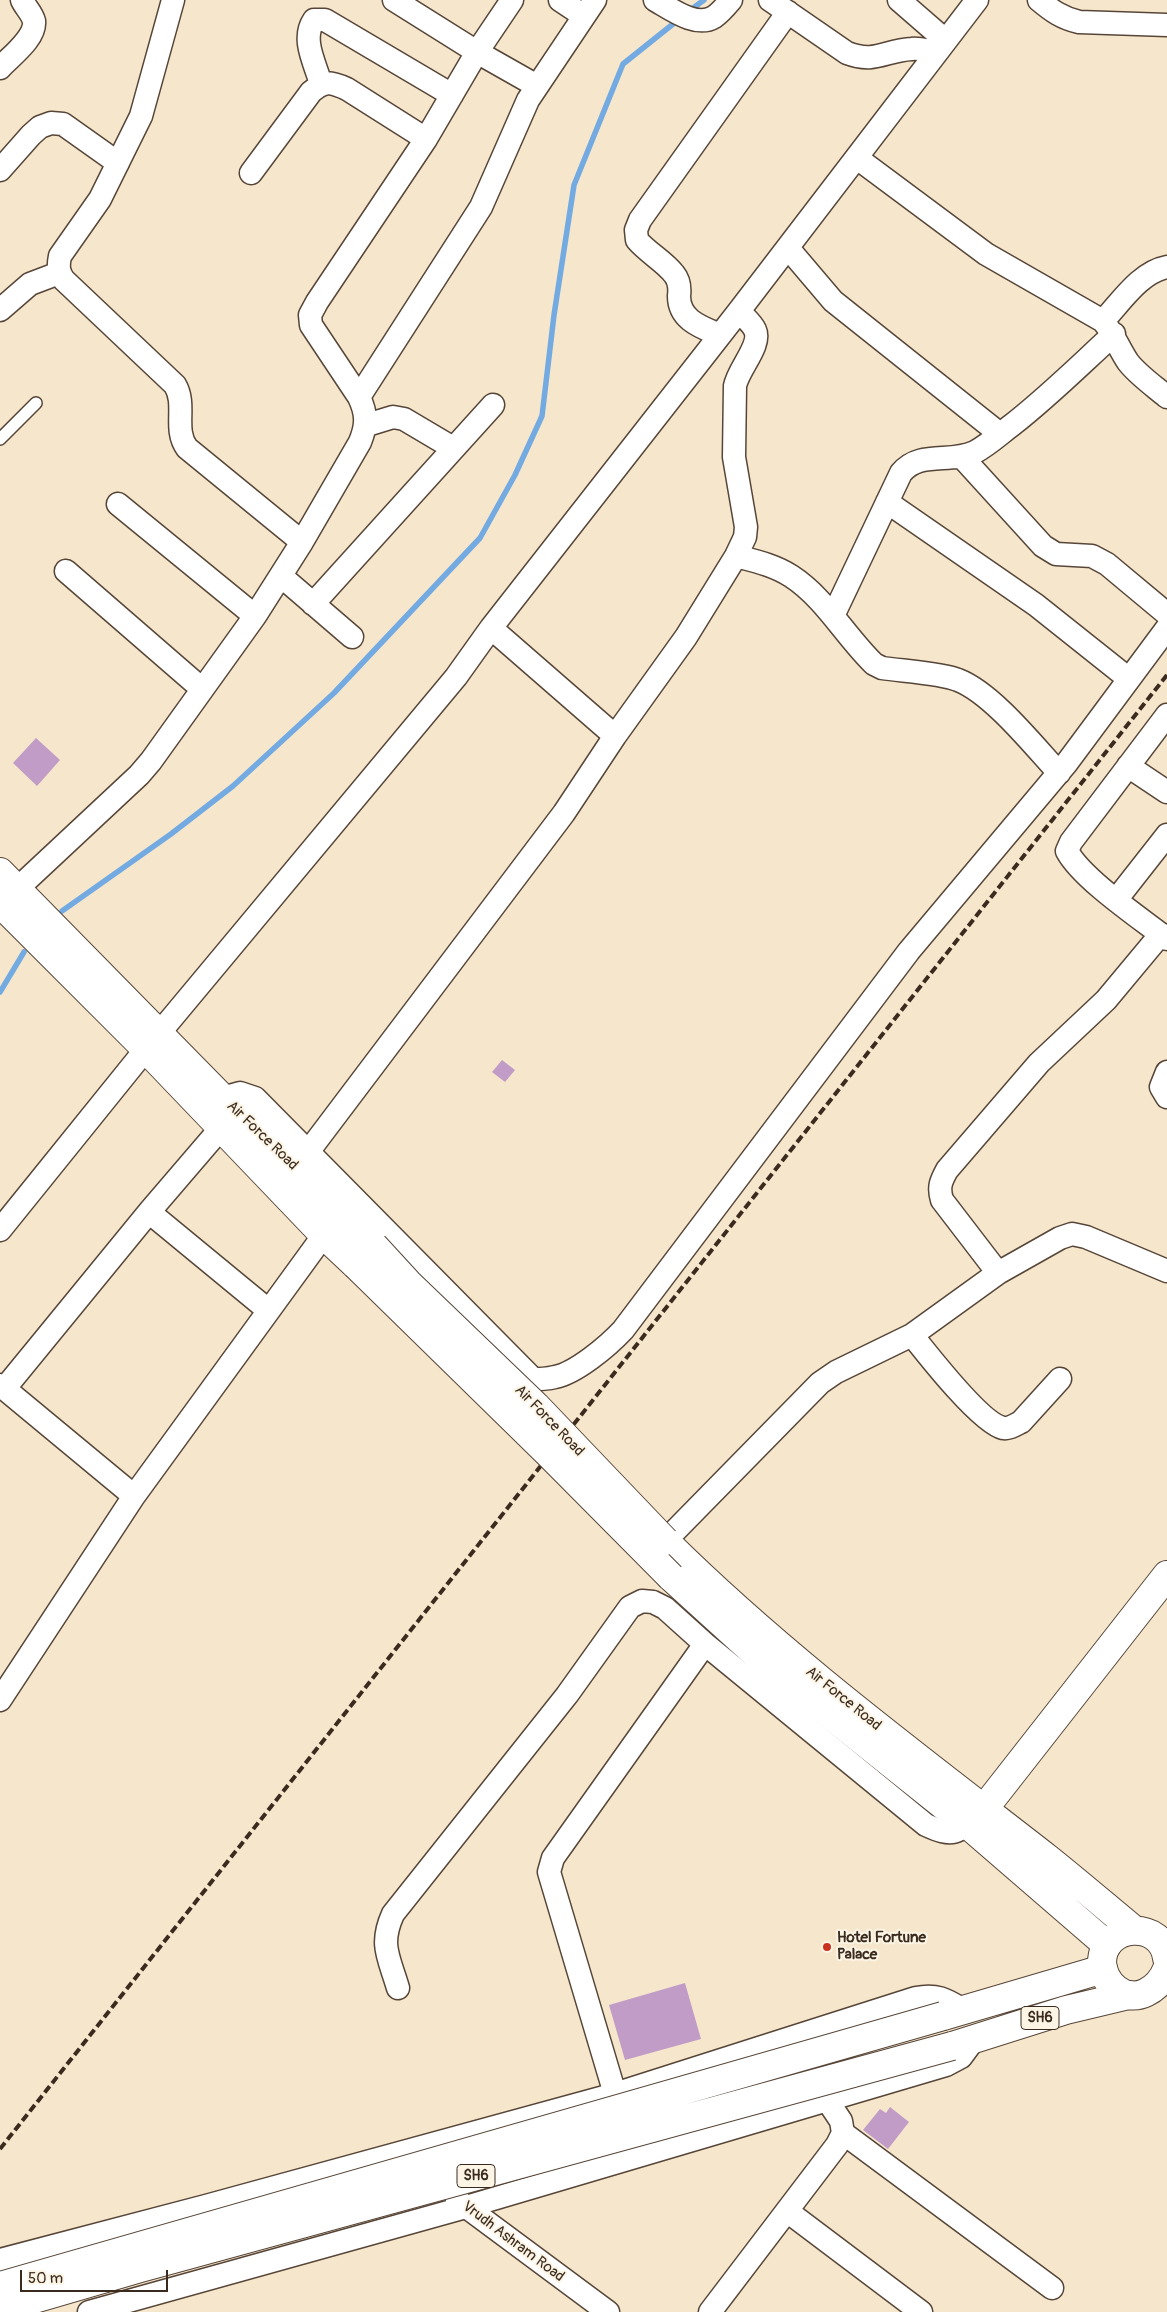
<!DOCTYPE html>
<style>
body{margin:0}
#map{position:relative;width:1167px;height:2312px;overflow:hidden;background:#f5e6cc;font-family:Pangolin,sans-serif}
canvas{display:block}
.scale{position:absolute;left:20px;top:2270px;width:148px;height:22px;box-sizing:border-box;border:2px solid #3b2a1e;border-top:0;padding-left:6px;font-size:15px;line-height:18px;white-space:nowrap;color:#3b2a1e;-webkit-text-stroke:4px #fcf5e5;paint-order:stroke}
</style>
<div id="map">
<canvas width="1167" height="2312"></canvas>
<div class="scale">50 m</div>
</div>
<script>
const c = document.querySelector('canvas').getContext('2d');
c.lineJoin = 'round';
function strokePath(path, color, width, dash) {
  c.strokeStyle = color;
  c.lineWidth = width;
  c.lineCap = dash ? 'butt' : 'round';
  c.setLineDash(dash || []);
  c.stroke(path);
}
function paint(path, color) {
  c.fillStyle = color;
  c.fill(path, 'evenodd');
}
function write(font, color, halo, rows, align = 'center') {
  c.font = font + ' Pangolin,sans-serif';
  c.lineWidth = 4;
  c.setLineDash([]);
  c.textBaseline = 'middle';
  c.strokeStyle = halo;
  c.fillStyle = color;
  for (const [text, x, y, turn = 0] of rows) {
    c.save();
    c.translate(x, y);
    c.rotate((+turn || 0) * Math.PI / 180);
    c.textAlign = isNaN(turn) ? turn : align;
    if (halo) c.strokeText(text, 0, 0);
    c.fillText(text, 0, 0);
    c.restore();
  }
}
strokePath(new Path2D(`
 M 689,11 L 704,0
 M 62,911 L 171,834 L 233,786 L 334,693 L 480,538 L 515,475 L 542,416 L 554,315 L 574,185 L 623,64 L 678,20
 M 0,992 L 24,952`), '#73aae2', 5.5);
paint(new Path2D(`
 M 36,738 L 60,760 L 37,786 L 13,763 Z
 M 502,1060 L 515,1070 L 505,1082 L 492,1072 Z
 M 685,1983 L 701,2039 L 625,2060 L 609,2005 Z
 M 890,2107 L 909,2122 L 888,2149 L 863,2130 L 880,2109 L 886,2113 Z`), '#c19cc7');
const service = new Path2D(`
 M 0,439 L 36,403`);
const minor = new Path2D(`
 M 173,0 L 141,116 L 100,199 L 60,256 C 58,266 58,272 64,280 L 175,385 C 187,405 173,429 187,448 L 302,542
 M 394,0 L 477,52 L 537,86
 M 560,0 L 584,16
 M 655,0 C 671,9 696,28 714,17 C 720,13 726,6 731,0
 M 770,0 L 847,53 C 876,64 885,50 912,49 C 920,48 928,51 935,52
 M 899,0 L 945,40
 M 1039,0 C 1052,11 1062,18 1079,22 L 1167,25
 M 0,68 C 11,56 36,38 34,21 C 32,13 25,7 22,0
 M 321,84 C 315,63 301,39 314,20 L 325,20 L 452,95
 M 857,158 L 986,254 L 1103,321 C 1114,334 1119,349 1128,362 C 1138,375 1154,386 1167,397
 M 0,170 L 31,135 L 40,127 L 51,123 L 63,124 L 118,163
 M 251,173 L 311,92 C 325,80 331,82 347,89 L 426,139
 M 788,248 L 833,301 L 1000,434
 M 0,310 L 30,284 L 59,273
 M 1103,321 C 1121,302 1140,272 1167,267
 M 720,335 C 701,327 679,320 679,296 C 680,288 679,280 674,274 C 664,261 648,253 637,240 L 636,230 L 640,220 L 788,12
 M 359,397 L 481,207 L 528,100 L 595,0
 M 367,425 L 393,417 L 404,419 L 453,448
 M 962,457 L 1043,546 L 1056,554 L 1092,556 L 1107,564 L 1167,614
 M 887,502 L 1036,605 L 1129,679
 M 118,504 L 255,616
 M 736,556 C 755,561 774,565 791,576 C 825,598 845,636 874,664 L 882,668 C 902,671 941,673 958,680 C 992,693 1034,746 1059,773
 M 66,571 L 202,689
 M 281,576 L 352,637
 M 313,604 L 493,405
 M 833,616 L 901,473 C 920,450 950,464 975,452 C 988,445 1000,434 1012,425 C 1048,397 1080,365 1114,334
 M 491,628 L 615,736
 M 1167,715 L 1071,842 L 1067,851 C 1082,879 1140,918 1167,939
 M 1128,766 L 1167,792
 M 17,889 L 139,775 L 151,761 L 255,616 L 302,542 L 360,442 C 367,425 367,414 359,397 L 311,325 L 310,315 L 317,302 L 426,139 L 477,52 L 512,0
 M 1116,900 L 1167,835
 M 1167,1072 L 1161,1087 L 1167,1097
 M 222,1098 L 240,1093 L 255,1098 L 533,1379
 M 308,1152 L 564,813 L 615,736 L 686,637 L 736,556 L 745,537 L 746,527 L 734,457 L 735,386 C 738,369 762,345 755,330 C 752,323 744,317 739,311
 M 149,1212 L 268,1310
 M 0,1230 L 146,1049 L 456,677 L 491,628 L 739,311 L 977,0
 M 998,1273 L 942,1200 C 938,1187 941,1181 947,1170 L 1039,1063 L 1106,1000 L 1161,934
 M 912,1335 C 927,1354 981,1423 1003,1428 C 1009,1429 1015,1425 1021,1422 L 1060,1379
 M 507,1379 C 523,1379 540,1381 555,1377 C 576,1373 608,1346 623,1330 L 909,951 L 1066,764 L 1167,628
 M 0,1385 L 134,1496
 M 5,1388 L 149,1212 L 233,1114
 M 665,1541 L 820,1383 L 836,1372 L 912,1335 L 998,1273 L 1060,1238 L 1072,1234 L 1086,1237 L 1167,1271
 M 0,1700 L 134,1496 L 334,1221
 M 398,1988 C 389,1957 379,1945 393,1914 L 567,1695 L 630,1607 L 642,1601 L 653,1602 L 665,1608 L 705,1644 L 926,1825 C 954,1838 958,1833 979,1813
 M 615,2094 L 549,1872 L 553,1858 L 705,1644
 M 843,2133 L 1052,2288
 M 457,2200 L 608,2312
 M 787,2211 L 921,2312
 M 0,2260 L 206,2206 L 615,2094 L 916,1998 C 936,1994 946,1999 963,2010
 M 89,2312 L 466,2207 L 946,2065 L 961,2057 L 975,2038
 M 710,2312 L 837,2145 L 843,2133 L 841,2121 L 827,2100`);
const tertiary = new Path2D(`
 M 0,872 L 235,1111 L 374,1246
 M 0,903 L 146,1049 L 324,1235 L 356,1265
 M 665,1541 C 783,1658 916,1756 1047,1858 C 1076,1881 1105,1906 1134,1930
 M 671,1577 L 769,1666 L 967,1824 L 1107,1945
 M 983,1810 L 1167,1575`);
const primary = new Path2D(`
 M 1167,1958 C 1162,1919 1102,1923 1102,1963 C 1103,1973 1107,1982 1116,1989 C 1136,2005 1159,1989 1167,1969`);
const trunk = new Path2D(`
 M 943,2016 L 1103,1969
 M 952,2046 L 1066,2010 L 1129,1995`);
strokePath(service, '#574638', 14);
strokePath(minor, '#574638', 25);
strokePath(tertiary, '#574638', 30);
strokePath(primary, '#574638', 30);
strokePath(trunk, '#574638', 30);
strokePath(service, '#fff', 11);
strokePath(minor, '#fff', 22);
strokePath(tertiary, '#fff', 28);
strokePath(primary, '#fff', 28);
strokePath(trunk, '#fff', 28);
strokePath(new Path2D(`
 M 0,2149 L 1167,675`), '#3b2a1e', 4, [8, 4]);
const tertiaryBridge = new Path2D(`
 M 374,1246 L 408,1283 L 536,1406 L 665,1541
 M 356,1265 L 549,1454 L 671,1577`);
const primaryBridge = new Path2D(`
 M 0,2286 L 943,2016
 M 0,2309 L 140,2268 L 952,2046`);
strokePath(tertiaryBridge, '#574638', 30, []);
strokePath(primaryBridge, '#574638', 30, []);
strokePath(tertiaryBridge, '#fff', 28);
strokePath(primaryBridge, '#fff', 28);
for (const [x, y, r, color] of [
 [827,1947,5,"#c8321e"]
]) {
  const dot = new Path2D();
  dot.arc(x, y, r, 0, 2 * Math.PI);
  c.fillStyle = color;
  c.fill(dot);
  strokePath(dot, '#fcf5e5', 2);
}
for (const [x, y, w] of [
 [1040,2018,38],
 [476,2176,38]
]) {
  const box = new Path2D();
  box.roundRect(x - w / 2, y - 11.5, w, 23, 4);
  c.fillStyle = '#fcf5e5';
  c.fill(box);
  strokePath(box, '#3b2a1e', 1);
}
write('bold 14px', '#3b2a1e', null, [
 ["SH6",1040,2018],
 ["SH6",476,2176]
]);
write('15px', '#3b2a1e', '#fcf5e5', [
 ["Air Force Road",262,1136,44],
 ["Air Force Road",549,1421,46],
 ["Air Force Road",843,1699,39],
 ["Vrudh Ashram Road",513,2242,37]
]);
write('bold 15px', '#3b2a1e', '#fcf5e5', [
 ["Hotel Fortune",837,1938],
 ["Palace",837,1955]
], 'left');
</script>
